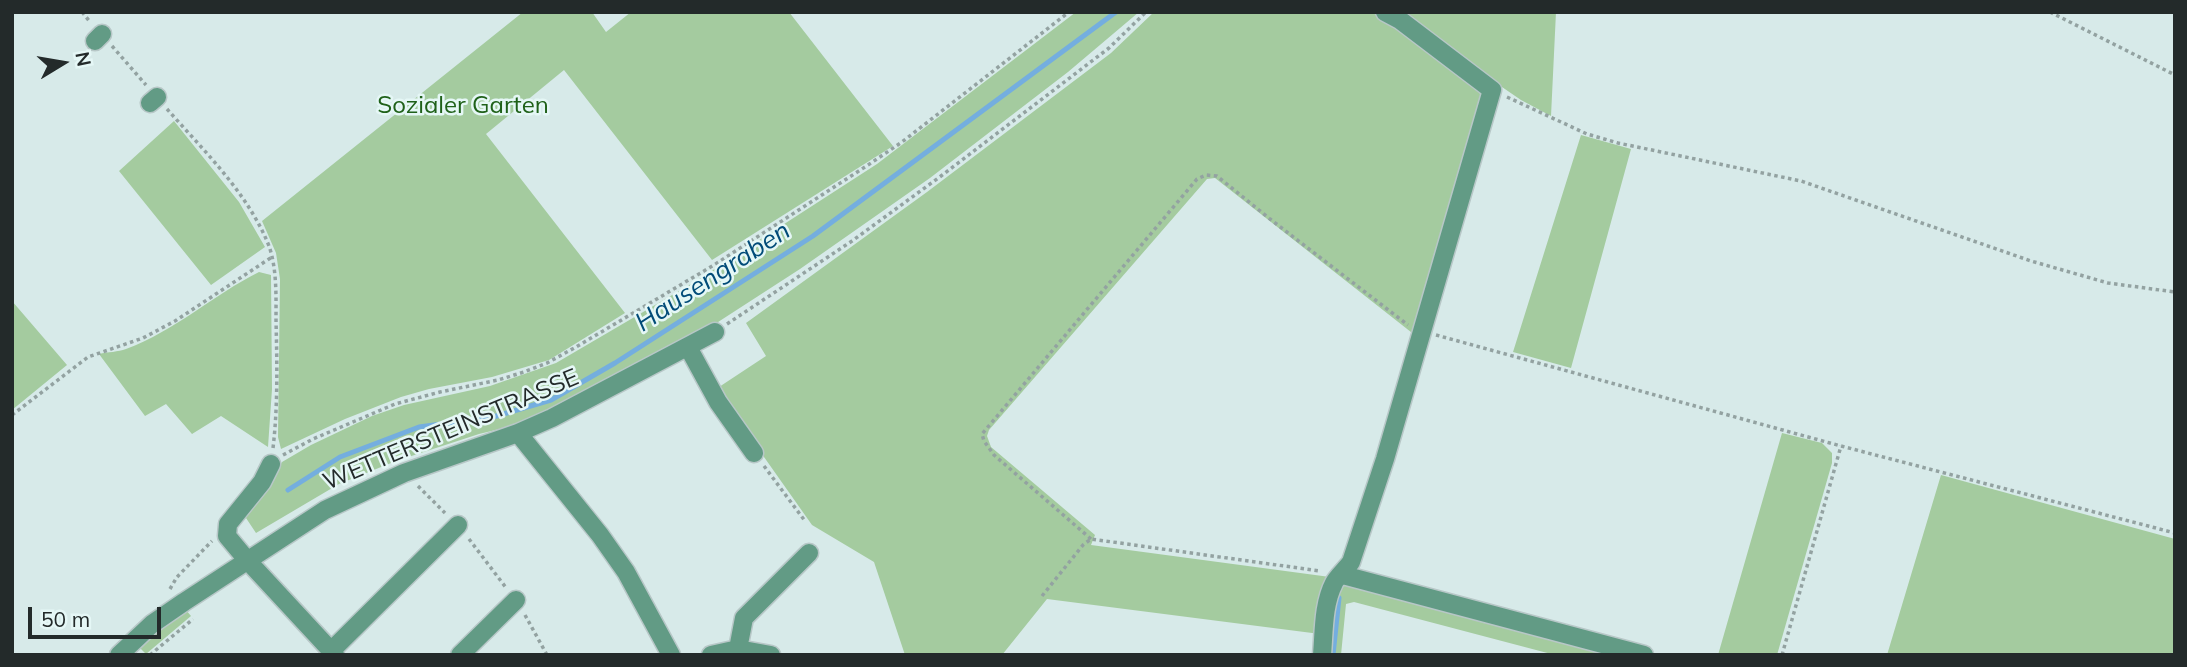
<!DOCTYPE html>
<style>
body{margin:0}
#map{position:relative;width:2187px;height:667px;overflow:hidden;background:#d7eae9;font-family:Mulish,sans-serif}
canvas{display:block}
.frame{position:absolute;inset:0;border:14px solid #232a2a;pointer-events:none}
.north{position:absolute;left:28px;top:28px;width:70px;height:70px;-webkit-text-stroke:5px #e5f7f6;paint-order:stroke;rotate:79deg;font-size:19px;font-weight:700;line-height:28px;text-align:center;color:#232a2a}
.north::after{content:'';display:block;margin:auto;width:24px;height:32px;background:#232a2a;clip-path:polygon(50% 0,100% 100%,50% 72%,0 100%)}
.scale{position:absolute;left:28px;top:607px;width:133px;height:32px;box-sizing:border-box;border:4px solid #232a2a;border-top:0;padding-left:9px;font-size:21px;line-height:24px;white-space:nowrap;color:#232a2a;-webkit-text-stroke:5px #e5f7f6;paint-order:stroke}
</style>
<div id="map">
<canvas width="2187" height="667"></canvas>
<div class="frame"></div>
<div class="north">N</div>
<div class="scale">50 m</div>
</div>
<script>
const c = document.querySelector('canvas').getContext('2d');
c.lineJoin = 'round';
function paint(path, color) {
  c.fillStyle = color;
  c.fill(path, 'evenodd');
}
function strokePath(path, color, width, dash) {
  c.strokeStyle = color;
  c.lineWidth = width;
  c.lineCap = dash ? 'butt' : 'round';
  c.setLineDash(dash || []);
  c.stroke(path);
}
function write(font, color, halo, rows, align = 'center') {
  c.font = font + ' Mulish,sans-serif';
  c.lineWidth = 5;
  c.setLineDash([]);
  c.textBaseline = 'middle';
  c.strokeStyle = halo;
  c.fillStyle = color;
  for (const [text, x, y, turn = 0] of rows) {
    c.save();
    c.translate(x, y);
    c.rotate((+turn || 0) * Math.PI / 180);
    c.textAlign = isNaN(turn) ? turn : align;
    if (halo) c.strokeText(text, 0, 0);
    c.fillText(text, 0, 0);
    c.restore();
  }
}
paint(new Path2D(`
 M 523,12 L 592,12 L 606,32 L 631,12 L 789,12 L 893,146 L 712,260 L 564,70 L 486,134 L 625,313 L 549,360 L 492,377 L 429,389 L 401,397 L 345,419 L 281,449 L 278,437 L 280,279 L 276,253 L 262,221 Z
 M 1076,12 L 1139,12 L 1068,72 L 930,178 L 800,269 L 681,346 L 517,427 L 508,427 L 479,434 L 396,461 L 339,484 L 256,533 L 244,515 L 258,498 L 272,485 L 272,479 L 282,462 L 311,445 L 372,416 L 404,405 L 490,386 L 556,363 L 696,281 L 877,164 Z
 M 1154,12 L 1379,12 L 1477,85 L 1481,97 L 1416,336 L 1215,178 L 1207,179 L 989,430 L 987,436 L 991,447 L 1095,535 L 1091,545 L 1330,577 L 1320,634 L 1047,599 L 1002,655 L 905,655 L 874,562 L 812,525 L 716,389 L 766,356 L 746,323 L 927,192 L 1111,53 Z
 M 1392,12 L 1556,12 L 1551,116 L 1521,100 Z
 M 174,121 L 239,202 L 265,247 L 211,285 L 119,171 Z
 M 1581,135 L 1631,149 L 1571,368 L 1513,352 Z
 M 259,272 L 271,275 L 272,389 L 268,447 L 221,416 L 192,434 L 166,404 L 145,416 L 99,354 C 108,352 118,352 126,349 C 175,331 213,295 259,272 Z
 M 12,301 L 67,365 L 12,410 Z
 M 1782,433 L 1822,443 L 1832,453 L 1832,463 L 1777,655 L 1718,655 Z
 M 1941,475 L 2175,539 L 2175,655 L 1887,655 Z
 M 1346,583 L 1633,655 L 1555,655 L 1354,602 L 1346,604 L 1341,655 L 1327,655 L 1336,590 Z
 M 186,610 L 191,616 L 146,654 L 137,645 Z`), '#a4cb9f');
strokePath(new Path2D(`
 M 288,490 L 340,457 L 419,427 L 493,417 L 551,400 L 615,363 L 813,236 L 1116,12
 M 1333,655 L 1339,598`), '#74aedf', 5);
const minor = new Path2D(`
 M 95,41 L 102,34
 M 150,103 L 157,97
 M 688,347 L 718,402 L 754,453
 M 518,433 L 600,535 L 626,572 L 671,655
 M 271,464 L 262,482 L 228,524 L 227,536 L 247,560 L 335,655
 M 1343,575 L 1644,655
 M 738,649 L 744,618 L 809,553
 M 332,650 L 458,525
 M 119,655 L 152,624 L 184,602 L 325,510 L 404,473 L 518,433 L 552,418 L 715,332
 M 460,655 L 516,600
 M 711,655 L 738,649 L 771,655
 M 1322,655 C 1324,632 1323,604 1334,583 C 1336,578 1346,569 1351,562 L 1385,459 L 1492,90 L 1400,20 L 1385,12`);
strokePath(minor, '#b7c7c7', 21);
strokePath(new Path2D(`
 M 82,12 L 90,22
 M 2050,12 L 2175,75
 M 112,46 L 146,85
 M 1507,97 L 1587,134 L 1618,143 L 1801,181 L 2031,261 L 2108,283 L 2175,292
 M 167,109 C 204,151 248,193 269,246 C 277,269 276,296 276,320 C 277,362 278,406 273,448
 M 727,324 L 852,241 L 941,176 L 1109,48 L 1146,12
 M 1436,335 L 1841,446 L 2175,533
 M 12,415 L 88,357 L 143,338 L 175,321 L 272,257
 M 283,455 L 313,439 L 395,404 L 440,392 L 498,380 L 524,372 L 547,363 L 576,347 L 714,265 L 868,165 L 902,142 L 1069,12
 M 764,466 L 805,521
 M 418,486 L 445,513
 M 469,539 L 507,589
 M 1091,539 L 994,455 L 984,441 L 982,434 L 1197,179 L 1206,175 L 1217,176 L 1270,219 L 1408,325
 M 170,589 L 177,577 L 212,541
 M 1042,596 L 1083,545 L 1091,539 L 1320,571
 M 525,615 L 547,655
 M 150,655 L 193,619
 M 1782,655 L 1841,446`), '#93a2a1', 3.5, [3.5, 3.5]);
strokePath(minor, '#629b85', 18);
write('24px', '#1f6119', '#e5f7f6', [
 ["Sozialer Garten",463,106]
]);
write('24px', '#232a2a', '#e5f7f6', [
 ["WETTERSTEINSTRASSE",451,430,-23]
]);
write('italic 26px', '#014b78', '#e5f7f6', [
 ["Hausengraben",713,277,-33]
]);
</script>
